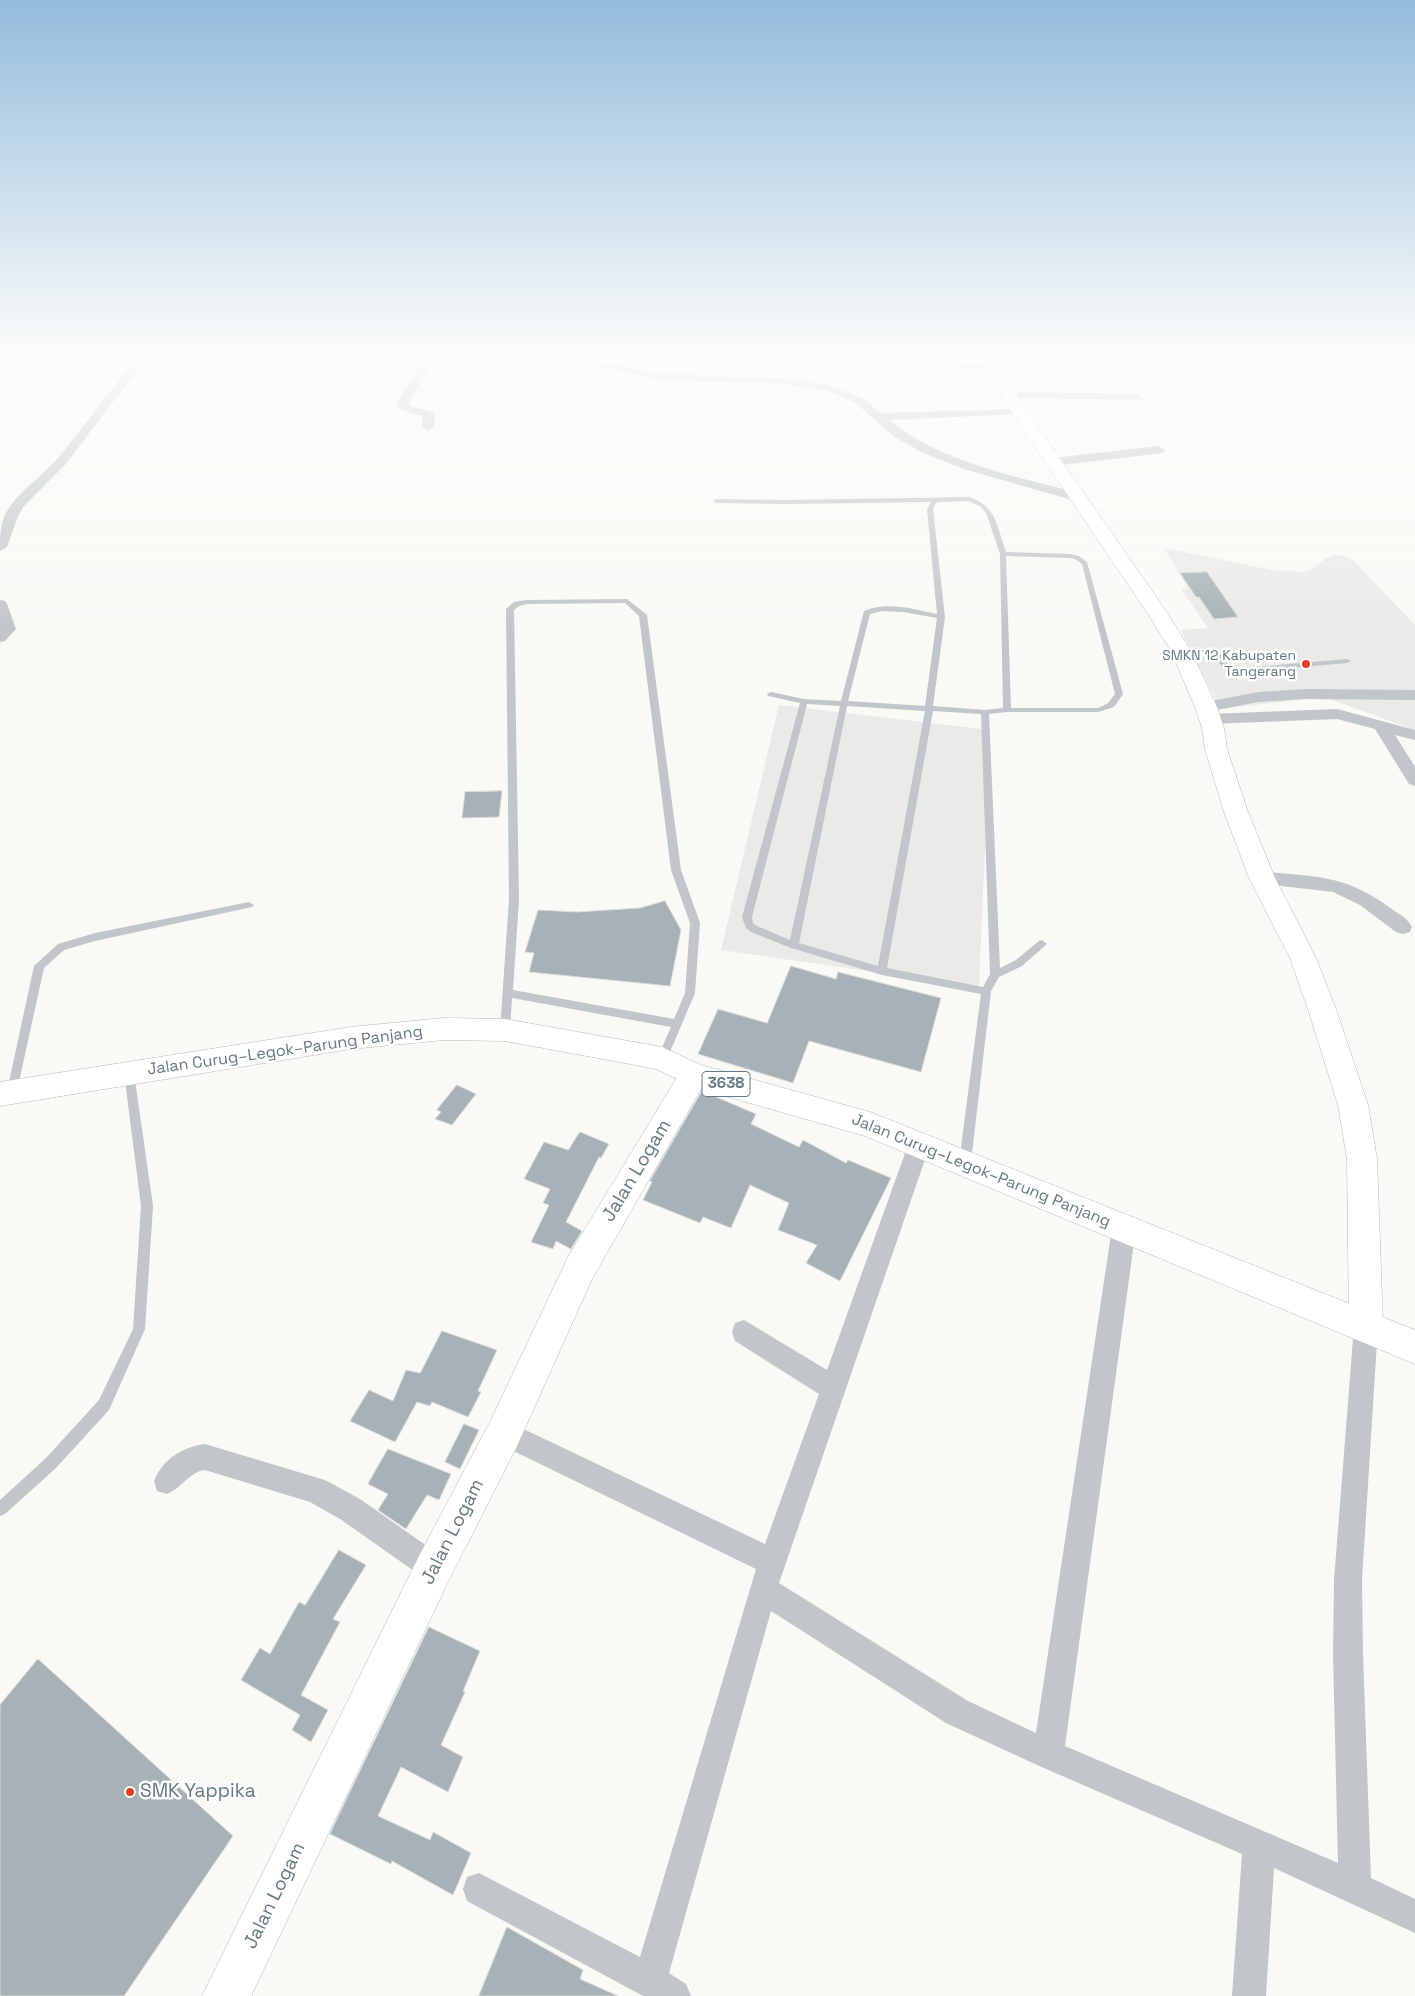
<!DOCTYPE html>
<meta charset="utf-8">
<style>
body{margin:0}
canvas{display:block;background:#f9f9f6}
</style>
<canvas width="1415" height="1996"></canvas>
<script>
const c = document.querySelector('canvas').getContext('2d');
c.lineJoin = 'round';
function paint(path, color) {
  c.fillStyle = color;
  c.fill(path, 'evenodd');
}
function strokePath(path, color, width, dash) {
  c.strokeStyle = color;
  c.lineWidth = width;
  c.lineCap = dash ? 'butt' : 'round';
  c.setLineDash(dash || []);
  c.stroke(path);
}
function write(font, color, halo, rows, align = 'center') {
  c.font = font + ' "Space Grotesk",sans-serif';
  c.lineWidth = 5;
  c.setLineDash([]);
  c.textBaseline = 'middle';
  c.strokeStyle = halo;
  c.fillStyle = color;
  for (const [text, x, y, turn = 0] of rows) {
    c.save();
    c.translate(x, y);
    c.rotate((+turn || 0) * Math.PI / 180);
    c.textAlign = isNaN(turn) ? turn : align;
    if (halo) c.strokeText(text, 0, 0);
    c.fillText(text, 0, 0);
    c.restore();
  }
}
paint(new Path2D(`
 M 1164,548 L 1272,570 L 1302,572 L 1312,569 L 1327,558 L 1336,555 L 1345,556 L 1354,561 L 1415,625 L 1415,730 L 1324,697 L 1220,709 L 1181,630 L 1208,628 L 1181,589 L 1188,589 Z
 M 779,705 L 990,730 L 979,987 L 721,950 Z`), '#eaeae9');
const building = new Path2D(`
 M 1207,572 L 1238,617 L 1214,619 L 1199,597 L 1196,597 L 1180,573 Z
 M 502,791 L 499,817 L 462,818 L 465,792 Z
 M 665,901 L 681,930 L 670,986 L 529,972 L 534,953 L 525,952 L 538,910 L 577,912 L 640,908 Z
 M 791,966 L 836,979 L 838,972 L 941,998 L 921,1072 L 809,1041 L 793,1083 L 698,1054 L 718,1009 L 767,1023 Z
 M 457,1085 L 476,1094 L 452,1125 L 435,1119 L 441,1112 L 437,1110 Z
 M 702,1091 L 756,1114 L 751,1124 L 799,1147 L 803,1140 L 846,1163 L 848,1160 L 891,1178 L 840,1281 L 806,1263 L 817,1245 L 778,1230 L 789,1203 L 750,1185 L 731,1228 L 703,1217 L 700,1223 L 643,1200 L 652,1182 L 650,1181 Z
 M 580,1132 L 609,1144 L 601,1158 L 599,1157 L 566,1222 L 582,1231 L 571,1249 L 556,1241 L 553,1249 L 531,1242 L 549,1205 L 543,1203 L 550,1189 L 524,1179 L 544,1142 L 568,1150 Z
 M 442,1331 L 497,1350 L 478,1391 L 481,1392 L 468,1417 L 432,1402 L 430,1406 L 417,1402 L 395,1442 L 350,1421 L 369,1390 L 393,1401 L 406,1370 L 420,1373 Z
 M 464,1424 L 479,1430 L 460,1469 L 445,1462 Z
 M 388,1449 L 451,1474 L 439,1500 L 427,1495 L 406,1529 L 378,1510 L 388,1494 L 368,1484 Z
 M 339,1550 L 366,1565 L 333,1619 L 340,1622 L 301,1695 L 328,1710 L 311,1742 L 292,1730 L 300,1715 L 241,1680 L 260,1648 L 270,1654 L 299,1602 L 305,1605 Z
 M 429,1627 L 480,1651 L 463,1691 L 465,1692 L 441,1745 L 463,1757 L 448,1792 L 401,1767 L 378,1816 L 430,1840 L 433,1832 L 471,1853 L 453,1895 L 392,1861 L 391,1864 L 330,1834 Z
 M 38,1659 L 233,1836 L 124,1996 L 0,1996 L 0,1705 Z
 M 507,1927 L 583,1970 L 580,1979 L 618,1996 L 479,1996 Z`);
paint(building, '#a7b2b6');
strokePath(building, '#dbdad9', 1);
const secondary = new Path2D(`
 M 974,351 L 989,351 L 1027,411 L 1168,614 L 1191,651 L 1217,707 L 1224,728 L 1227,749 L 1248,812 L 1275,878 L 1316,958 L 1337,1012 L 1368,1105 L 1377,1159 L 1383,1326 L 1378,1338 L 1366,1343 L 1354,1338 L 1349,1326 L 1347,1159 L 1338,1105 L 1309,1012 L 1290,958 L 1249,878 L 1224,812 L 1205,749 L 1202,728 L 1195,707 L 1171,651 L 1148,614 L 1011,411 Z
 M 694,1063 L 704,1066 L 709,1075 L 592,1279 L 517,1446 L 448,1582 L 251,1996 L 202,1996 L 420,1554 L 491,1420 L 568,1257 L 684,1066 Z`);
const primary = new Path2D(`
 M 444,1018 L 505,1019 L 662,1047 L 701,1065 L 870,1112 L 1415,1330 L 1415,1364 L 865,1136 L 694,1087 L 656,1069 L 630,1064 L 505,1041 L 444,1040 L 351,1049 L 0,1106 L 0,1082 L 351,1027 Z`);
strokePath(secondary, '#b2babe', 1);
strokePath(primary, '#b4babd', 1);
paint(new Path2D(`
 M 969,497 C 997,506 997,527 1006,552 L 1070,554 L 1079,556 L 1087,562 L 1123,694 L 1114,707 L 1098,712 L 1007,712 L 989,714 L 1000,968 L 1016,960 L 1039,941 L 1042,940 L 1047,944 L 1022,966 L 999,977 L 991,991 L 971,1162 L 969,1165 L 965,1167 L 961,1165 L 959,1162 L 981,994 L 882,975 L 791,948 L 751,932 L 746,928 L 742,917 L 800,703 L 768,696 L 767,694 L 771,692 L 804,699 L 841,701 L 864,611 C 887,601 914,609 937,614 L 927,509 L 931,502 L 787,504 L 716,503 L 713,501 L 716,499 L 787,500 ZM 968,501 L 980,506 L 986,513 L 1000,554 L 1003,708 L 985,710 L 933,706 L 945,617 L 933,509 L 936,503 L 940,502 ZM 1006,556 L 1070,558 L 1075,559 L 1082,564 L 1115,694 L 1108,703 L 1098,708 L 1011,708 ZM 882,611 L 903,612 L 937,618 L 925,706 L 848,701 L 870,614 ZM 807,704 L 840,706 L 790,940 L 757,926 L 753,923 L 752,917 ZM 847,706 L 925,711 L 878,966 L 799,943 ZM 933,711 L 981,714 L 990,974 L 983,987 L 887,968 Z
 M 627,599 L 647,615 L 681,870 L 700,923 L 695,993 L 667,1059 L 666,1062 L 662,1063 L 658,1062 L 657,1059 L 671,1027 L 512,998 L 510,1030 L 509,1033 L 501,1033 L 500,1030 L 509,899 L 506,609 L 514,602 L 527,600 ZM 625,603 L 639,616 L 671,870 L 690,923 L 685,993 L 674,1019 L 513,990 L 519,899 L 514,610 L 519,606 L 527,604 Z
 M 1178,649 L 1218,651 L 1232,669 L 1347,659 L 1351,661 L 1347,663 L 1230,673 L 1227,673 L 1213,655 L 1181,653 L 1177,651 Z
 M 249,902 L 254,905 L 252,907 L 95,941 L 64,950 L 44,968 L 17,1091 L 16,1094 L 12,1095 L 8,1094 L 7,1091 L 34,966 L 58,944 L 95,933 Z
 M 129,1069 L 133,1070 L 134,1073 L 153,1206 L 145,1329 L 109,1410 L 56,1468 L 5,1514 L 0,1516 L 0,1500 L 46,1458 L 99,1400 L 133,1329 L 141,1206 L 124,1073 L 125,1070 Z`), '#c0c6c9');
paint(new Path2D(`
 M 144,351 L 155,351 L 129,381 L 65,465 L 24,506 L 18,516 L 7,547 L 0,551 C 0,539 0,528 4,517 C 15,493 41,478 58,458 C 87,423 113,385 144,351 Z
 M 428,351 L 439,351 L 409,403 L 410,406 L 433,412 L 435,414 L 434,427 L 428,431 L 422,427 L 423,416 L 401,410 L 397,403 Z
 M 516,351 L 560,353 L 661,374 L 783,378 L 830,385 L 862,398 L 881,413 L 1023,409 L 1025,411 L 1019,414 L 889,420 C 943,464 1017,476 1082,494 L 1083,497 L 1077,501 L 1072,500 L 964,469 L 921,452 L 895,437 L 854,402 L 827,391 L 783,384 L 661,380 L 560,359 L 521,354 Z
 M 929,360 L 991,364 L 996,367 L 991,370 L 925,365 L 924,363 Z
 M 1008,392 L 1135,394 L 1141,397 L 1135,400 L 1004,397 L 1002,395 Z
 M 1159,446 L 1165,450 L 1163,453 L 1053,466 L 1047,462 L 1053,458 Z
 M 0,600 L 5,601 L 7,604 L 16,629 L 5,641 L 0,642 Z
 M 1305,689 L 1415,690 L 1415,700 L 1305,699 L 1258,702 L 1206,712 L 1200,710 L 1198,707 L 1200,704 L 1206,702 L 1258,692 Z
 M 1337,709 L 1415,730 L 1415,740 L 1395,735 L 1415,767 L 1415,786 L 1409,784 L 1375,729 L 1337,719 L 1210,724 L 1204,723 L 1202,719 L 1204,715 L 1210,714 Z
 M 1262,871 C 1316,878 1342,873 1389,907 C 1397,913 1408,918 1412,927 L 1410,932 L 1403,934 L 1396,932 L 1360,905 L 1333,892 L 1256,883 L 1253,878 L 1256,873 Z
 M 919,1135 L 927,1138 L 930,1145 L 779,1583 L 968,1701 L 1036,1733 L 1112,1228 L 1116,1220 L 1124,1217 L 1132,1220 L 1136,1228 L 1065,1746 L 1338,1863 L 1333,1654 L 1334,1580 L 1354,1326 L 1357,1317 L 1366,1314 L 1375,1317 L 1378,1326 L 1362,1580 L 1363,1654 L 1371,1878 L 1415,1899 L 1415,1933 L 1274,1868 L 1266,1996 L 1232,1996 L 1242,1854 L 1037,1765 L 946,1723 L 771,1611 L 669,1973 L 686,1984 L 691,1996 L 643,1996 L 467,1901 L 463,1889 L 467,1877 L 479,1873 L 640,1957 L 756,1569 L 495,1442 L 491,1433 L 495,1424 L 504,1420 L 513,1424 L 765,1544 L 819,1394 L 735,1341 L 732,1332 L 735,1323 L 744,1320 L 827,1370 L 908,1145 L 911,1138 Z
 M 205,1444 L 325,1480 L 360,1499 L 444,1558 L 448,1568 L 444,1578 L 434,1582 L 424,1578 L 340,1519 L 310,1502 L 205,1470 C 189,1472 182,1488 167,1494 L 157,1491 L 154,1481 C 163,1459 182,1447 205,1444 Z`), '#c0c6c9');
paint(secondary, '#fff');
paint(primary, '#fff');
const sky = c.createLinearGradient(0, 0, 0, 631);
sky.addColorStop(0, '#94bcdc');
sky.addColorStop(0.56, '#fcfcfb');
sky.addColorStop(1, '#fcfcfb00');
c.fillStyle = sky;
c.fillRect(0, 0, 1415, 631);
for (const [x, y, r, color] of [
 [1306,664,5,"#e53d2a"],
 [130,1792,5,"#e53d2a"]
]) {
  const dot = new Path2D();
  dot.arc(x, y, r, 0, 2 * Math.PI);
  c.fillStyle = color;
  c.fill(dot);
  strokePath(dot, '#fff', 2);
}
write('14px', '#647982', '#fff', [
 ["SMKN 12 Kabupaten",1296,656],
 ["Tangerang",1296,672]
], 'right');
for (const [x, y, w] of [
 [726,1084,48]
]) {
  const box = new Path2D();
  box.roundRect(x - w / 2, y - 12.5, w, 25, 4);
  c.fillStyle = '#fff';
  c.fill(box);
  strokePath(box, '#647982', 1);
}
write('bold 15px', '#647982', null, [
 ["3638",726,1084]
]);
write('16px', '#647982', '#fff', [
 ["Jalan Curug–Legok–Parung Panjang",285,1051,-8],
 ["Jalan Curug–Legok–Parung Panjang",981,1171,22]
]);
write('19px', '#647982', '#fff', [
 ["Jalan Logam",637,1171,-59],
 ["Jalan Logam",453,1532,-63],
 ["Jalan Logam",275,1896,-64]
]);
write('19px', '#647982', '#fff', [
 ["SMK Yappika",140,1792]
], 'left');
</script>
